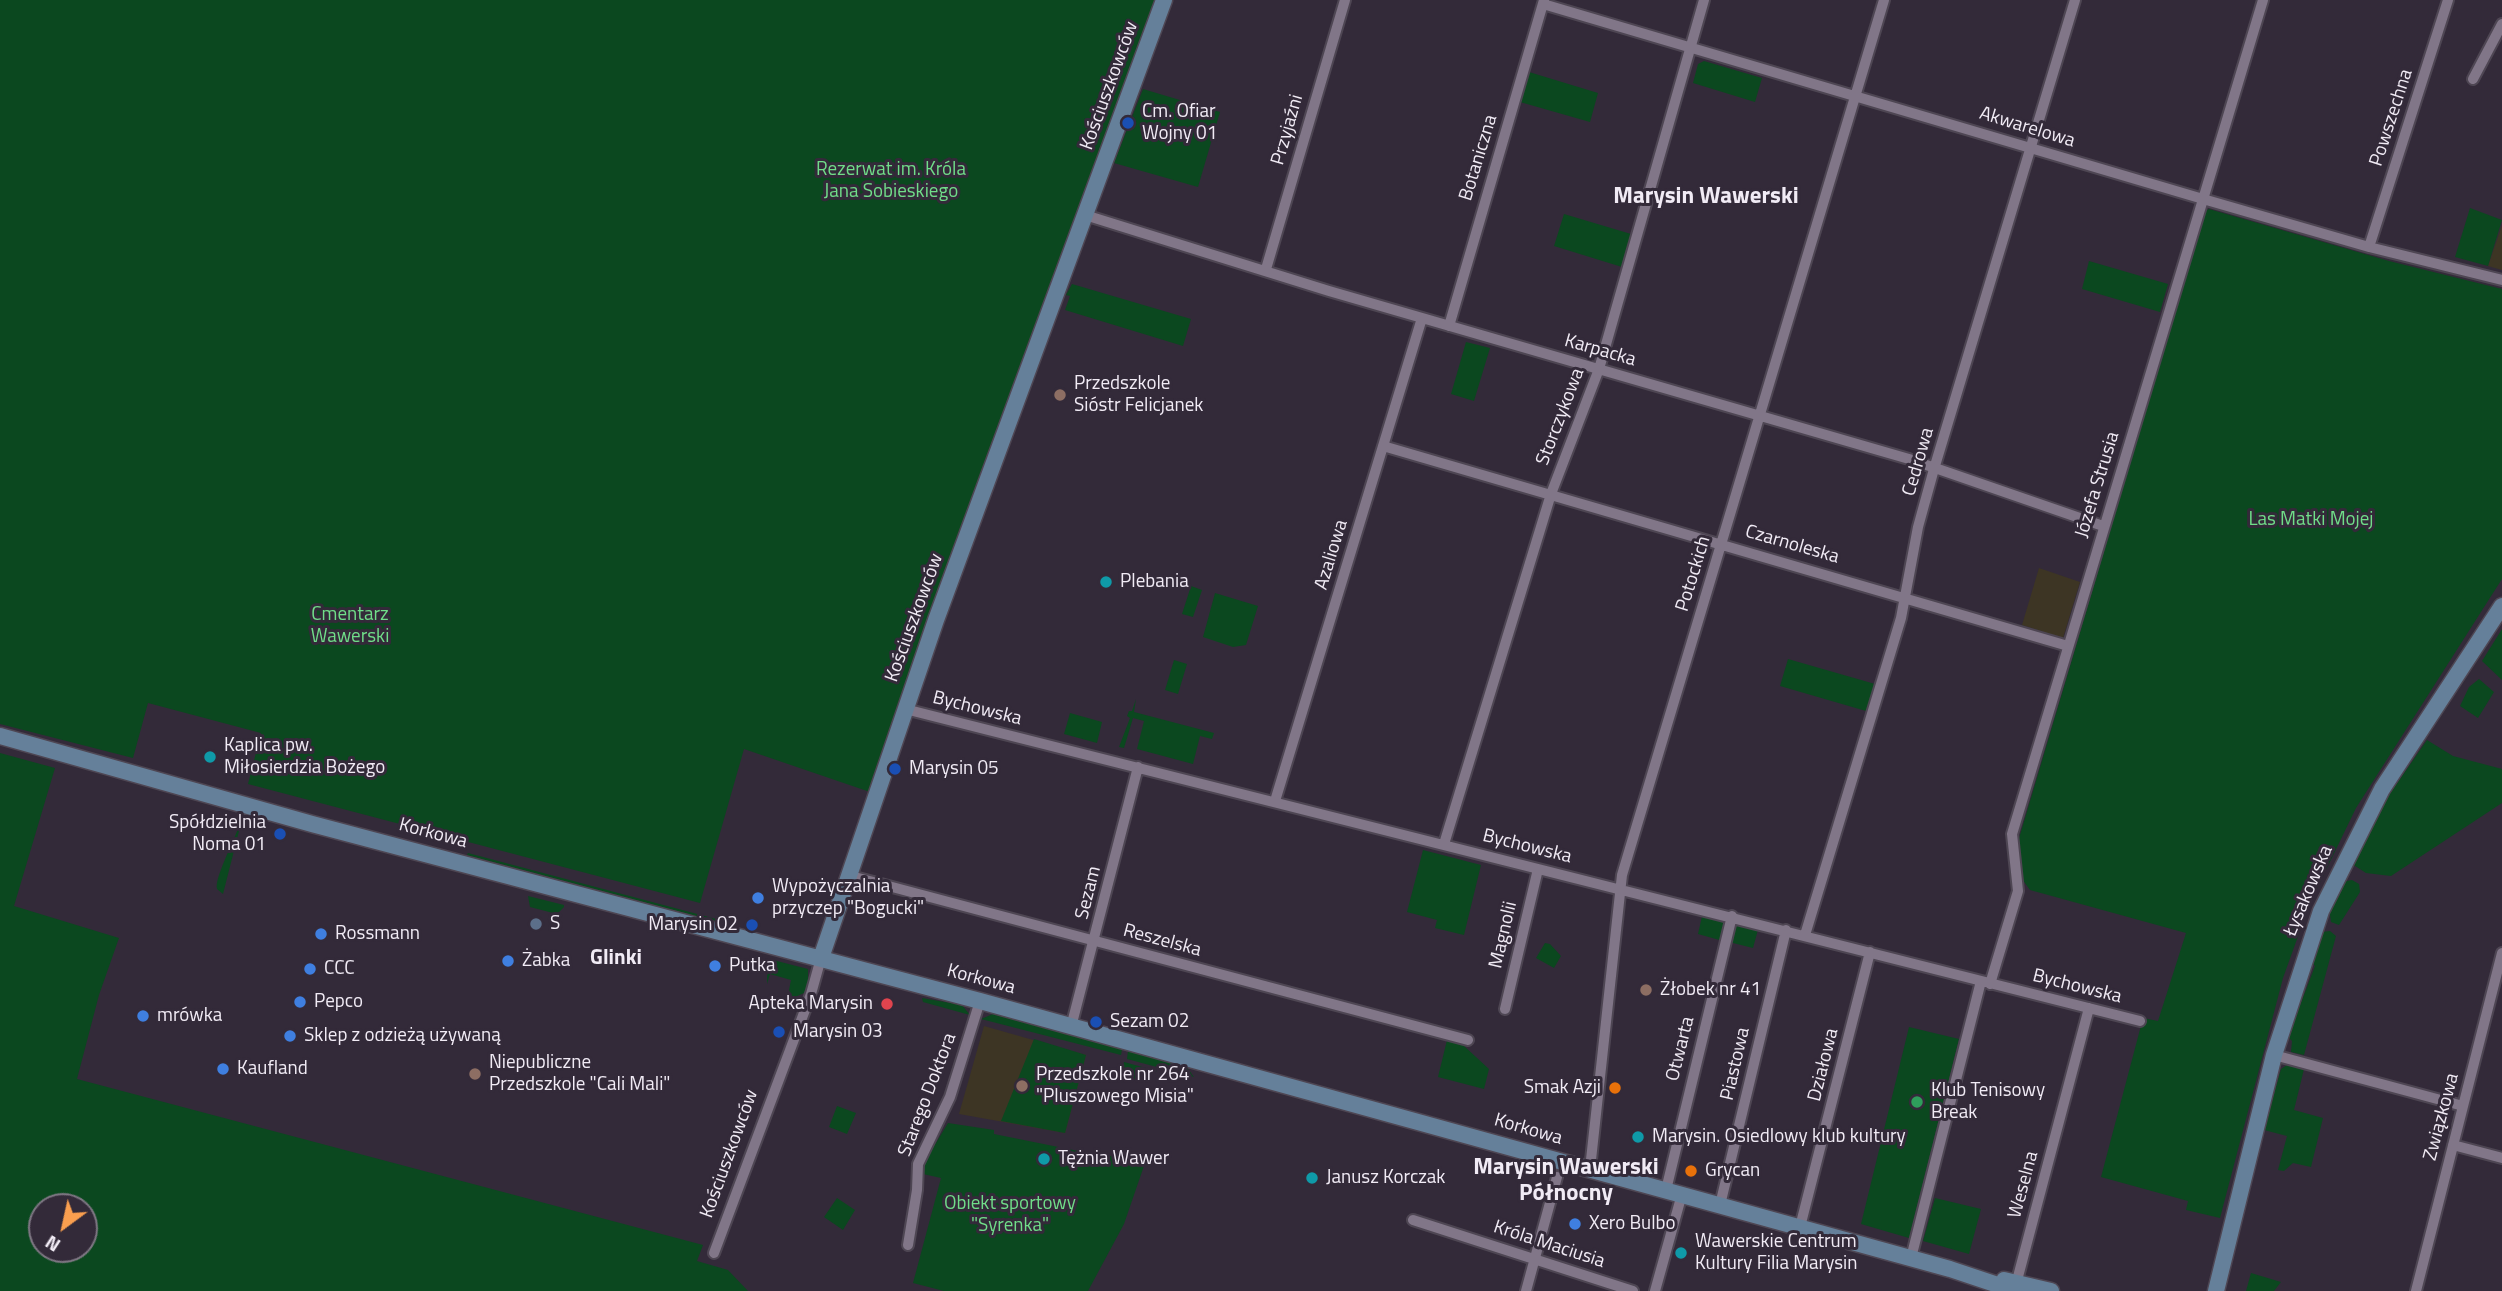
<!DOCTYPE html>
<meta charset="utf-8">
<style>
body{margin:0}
#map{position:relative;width:2502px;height:1291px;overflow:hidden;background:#332a39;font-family:"Titillium Web",sans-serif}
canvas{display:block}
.north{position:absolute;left:28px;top:1193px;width:70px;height:70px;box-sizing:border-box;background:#332a39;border:2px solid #7f7784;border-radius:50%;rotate:213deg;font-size:19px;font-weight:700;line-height:28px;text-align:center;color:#f1ebf5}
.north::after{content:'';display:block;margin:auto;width:24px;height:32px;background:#fa9f4f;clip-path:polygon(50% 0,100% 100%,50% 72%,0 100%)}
</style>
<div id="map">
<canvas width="2502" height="1291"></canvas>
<div class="north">N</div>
</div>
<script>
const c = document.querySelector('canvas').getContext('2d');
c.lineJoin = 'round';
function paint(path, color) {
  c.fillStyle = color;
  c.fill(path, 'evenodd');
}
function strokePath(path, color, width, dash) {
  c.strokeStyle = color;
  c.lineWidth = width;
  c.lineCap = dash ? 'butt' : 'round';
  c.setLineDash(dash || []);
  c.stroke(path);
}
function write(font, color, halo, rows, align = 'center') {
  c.font = font + ' "Titillium Web",sans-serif';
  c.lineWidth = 6;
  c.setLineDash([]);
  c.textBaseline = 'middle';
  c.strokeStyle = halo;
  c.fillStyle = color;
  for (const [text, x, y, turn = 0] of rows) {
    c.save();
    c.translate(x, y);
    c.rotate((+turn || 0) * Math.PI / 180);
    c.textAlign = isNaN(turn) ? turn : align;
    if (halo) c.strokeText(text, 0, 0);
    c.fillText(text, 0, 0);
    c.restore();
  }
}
paint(new Path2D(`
 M 2502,225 L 2502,270 L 2488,266 Z
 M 2039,568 L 2080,582 L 2063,638 L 2022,625 Z
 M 984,1026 L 1086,1055 L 1065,1133 L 959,1114 Z`), '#3d3524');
paint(new Path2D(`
 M 0,0 L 1157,0 L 870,792 L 744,749 L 700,903 L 248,784 L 261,733 L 148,703 L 133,758 L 0,724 Z
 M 1704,61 L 1762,78 L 1755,102 L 1693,83 L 1698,64 Z
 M 1529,72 L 1598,93 L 1590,122 L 1520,102 Z
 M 1143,89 L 1220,112 L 1198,187 L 1114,163 Z
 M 2470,208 L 2502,220 L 2488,266 L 2455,257 Z
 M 2209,209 L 2389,261 L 2502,289 L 2502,579 L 2356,808 L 2310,903 L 2283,978 L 2220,1218 L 2186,1210 L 2188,1201 L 2101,1177 L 2143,1018 L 2158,1021 L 2186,933 L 2030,890 L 2022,879 L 2017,845 L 2205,211 Z
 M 1564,214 L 1631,234 L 1622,267 L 1554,246 Z
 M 2089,261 L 2168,284 L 2160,312 L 2082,289 Z
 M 1072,284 L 1191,319 L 1183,346 L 1065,310 L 1070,296 L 1066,295 Z
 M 1466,342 L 1490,348 L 1474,401 L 1451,394 Z
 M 1191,586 L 1202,590 L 1193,617 L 1182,614 Z
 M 1215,593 L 1258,606 L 1246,645 L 1233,647 L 1203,637 Z
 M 2502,629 L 2502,680 L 2482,661 Z
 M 1788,659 L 1875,684 L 1866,711 L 1780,686 Z
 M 1174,660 L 1187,664 L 1178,694 L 1165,690 Z
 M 2479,679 L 2494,692 L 2478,718 L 2460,706 L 2469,687 Z
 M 1136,699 L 1134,712 L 1214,733 L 1212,739 L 1200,736 L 1193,764 L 1137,749 L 1144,721 L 1133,718 L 1124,748 L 1119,747 L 1130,718 L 1127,716 L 1129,711 L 1132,711 Z
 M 1070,713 L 1102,722 L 1097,743 L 1064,734 Z
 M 2427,740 L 2453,756 L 2502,769 L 2502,803 L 2391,876 L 2366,873 L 2352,864 L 2371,821 Z
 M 0,753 L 55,768 L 14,906 L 119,938 L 99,995 L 77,1079 L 703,1245 L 697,1261 L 728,1270 L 748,1291 L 0,1291 ZM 42,1207 L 84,1207 L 84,1249 L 42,1249 Z
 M 239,826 L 240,827 L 223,894 L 217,889 C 214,879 234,841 239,826 Z
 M 1423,850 L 1481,865 L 1464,935 L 1435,928 L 1437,920 L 1407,912 Z
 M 468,853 L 716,919 L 715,921 L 467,855 Z
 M 2352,880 L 2359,884 L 2360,892 L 2339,925 L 2331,922 L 2329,907 L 2342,882 Z
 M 528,896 L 564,905 L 564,907 L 557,914 L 530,907 Z
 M 1703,912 L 1723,917 L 1727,923 L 1723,941 L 1698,934 Z
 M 1733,922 L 1759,926 L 1753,948 L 1729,942 Z
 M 2322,932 L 2330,931 L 2336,936 L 2304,1055 L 2291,1052 L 2292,1041 L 2288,1037 L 2315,966 L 2308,958 Z
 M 1545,943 L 1550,944 L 1561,956 L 1554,968 L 1536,958 Z
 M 773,960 L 808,969 L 808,978 L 811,979 L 804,993 L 793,998 L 789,990 L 791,980 L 770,974 L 767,984 L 767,976 Z
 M 922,998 L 962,1005 L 970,1015 L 923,1002 Z
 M 993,1014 L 1122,1049 L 1121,1055 L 981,1019 Z
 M 1909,1027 L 1959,1039 L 1909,1238 L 1861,1224 Z
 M 1034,1039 L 1086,1055 L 1065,1133 L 1001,1121 Z
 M 1447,1040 L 1463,1045 L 1489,1069 L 1484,1089 L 1438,1077 Z
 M 1128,1051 L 1186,1066 L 1194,1077 L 1127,1059 Z
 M 1124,1062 L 1157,1071 L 1127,1081 L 1120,1077 Z
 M 2287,1065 L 2304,1069 L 2294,1110 L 2323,1118 L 2311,1167 L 2293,1163 L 2284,1171 L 2278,1170 L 2287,1136 L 2264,1130 L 2281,1069 Z
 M 837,1106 L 856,1113 L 847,1134 L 829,1127 Z
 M 948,1123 L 994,1130 L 994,1134 L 1093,1154 L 1146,1160 L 1124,1224 L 1088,1291 L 944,1291 L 913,1283 L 941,1178 L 923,1174 L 925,1161 Z
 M 837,1198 L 855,1210 L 843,1230 L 824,1217 Z
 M 1935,1198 L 1981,1209 L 1969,1254 L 1923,1241 Z
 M 2251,1273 L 2281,1282 L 2274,1291 L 2246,1291 Z`), '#0b481f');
const street = new Path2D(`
 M 1543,4 L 2203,199 L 2369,247 L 2502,280
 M 2473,79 L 2502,24
 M 1085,215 L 1329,291 L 1909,459 L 2103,526
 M 2369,247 L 2448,0
 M 1266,269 L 1345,0
 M 1449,326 L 1544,0
 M 1383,446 L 2068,646
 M 905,709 L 2140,1021
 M 1275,801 L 1422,318
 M 1444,844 L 1551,494 L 1599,369 L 1704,0
 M 847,875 L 1468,1040
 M 1805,935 L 1901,618 L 1918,527 L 1934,469 L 2075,0
 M 1990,984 L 2018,891 L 2012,834 L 2263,0
 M 1505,1009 L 1538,869
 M 1071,1027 L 1138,767
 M 2274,1055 L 2463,1106
 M 2453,1145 L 2502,1158
 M 1590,1169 L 1622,875 L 1884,0
 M 1666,1190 L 1732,916
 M 1720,1205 L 1786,930
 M 1413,1220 L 1633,1291
 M 1800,1227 L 1870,952
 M 908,1245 L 917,1190 L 918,1164 L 950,1097 L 980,1001
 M 714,1253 L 811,994 L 821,958
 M 1911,1258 L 1981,981
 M 2015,1288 L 2089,1008
 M 1526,1291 L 1557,1177
 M 1655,1291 L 1682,1194
 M 2416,1291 L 2502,953`);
const secondary = new Path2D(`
 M 0,736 L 312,824 L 980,1001 L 1950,1269 L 2016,1291
 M 821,958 L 936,620 L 1164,0
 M 2004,1280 L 2051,1291
 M 2216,1291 L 2274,1055 L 2321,911 L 2382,789 L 2502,606`);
strokePath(street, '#4e4653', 14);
strokePath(secondary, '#4e4653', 19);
strokePath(street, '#817688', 10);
strokePath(secondary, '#65809a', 16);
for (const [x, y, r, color] of [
 [1128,123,7,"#1a4fb4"],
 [1060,395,7,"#8d6e63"],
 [1106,582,7,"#0f9aa8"],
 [210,757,7,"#0f9aa8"],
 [895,769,7,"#1a4fb4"],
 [280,834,7,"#1a4fb4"],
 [758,898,7,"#3f7fe0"],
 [536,924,7,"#5c6f8a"],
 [752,925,7,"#1a4fb4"],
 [321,934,7,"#3f7fe0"],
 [508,961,7,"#3f7fe0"],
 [715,966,7,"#3f7fe0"],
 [310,969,7,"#3f7fe0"],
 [1646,990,7,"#8d6e63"],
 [300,1002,7,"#3f7fe0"],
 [887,1004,7,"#e0444e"],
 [143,1016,7,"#3f7fe0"],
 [1096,1022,7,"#1a4fb4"],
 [779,1032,7,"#1a4fb4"],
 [290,1036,7,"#3f7fe0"],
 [223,1069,7,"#3f7fe0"],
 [475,1074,7,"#8d6e63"],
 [1022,1086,7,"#8d6e63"],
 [1615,1088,7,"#e8710a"],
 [1917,1102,7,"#2e9e5b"],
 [1638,1137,7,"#0f9aa8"],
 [1044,1159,7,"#0f9aa8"],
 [1691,1171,7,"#e8710a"],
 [1312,1178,7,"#0f9aa8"],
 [1575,1224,7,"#3f7fe0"],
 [1681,1253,7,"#0f9aa8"]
]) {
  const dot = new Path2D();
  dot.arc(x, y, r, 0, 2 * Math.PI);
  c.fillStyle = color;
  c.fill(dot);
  strokePath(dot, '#332a39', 2.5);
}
write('19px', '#f1ebf5', '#332a39', [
 ["Kościuszkowców",1110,86,-70],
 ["Powszechna",2392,118,-72],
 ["Akwarelowa",2027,128,17],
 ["Przyjaźni",1288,130,-74],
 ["Botaniczna",1479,158,-73],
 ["Karpacka",1600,351,16],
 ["Storczykowa",1561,417,-69],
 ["Cedrowa",1919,462,-74],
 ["Józefa Strusia",2098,485,-73],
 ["Czarnoleska",1792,545,16],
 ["Azaliowa",1332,555,-73],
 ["Potockich",1694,574,-73],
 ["Kościuszkowców",915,618,-70],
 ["Bychowska",977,709,14],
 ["Korkowa",433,834,15],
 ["Bychowska",1527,847,14],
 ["Łysakowska",2309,891,-67],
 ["Sezam",1089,893,-76],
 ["Magnolii",1504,935,-77],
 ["Reszelska",1162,941,15],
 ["Korkowa",981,980,15],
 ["Bychowska",2077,987,14],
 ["Otwarta",1681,1049,-76],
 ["Piastowa",1736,1064,-77],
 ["Działowa",1824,1065,-76],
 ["Starego Doktora",928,1095,-69],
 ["Związkowa",2442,1117,-75],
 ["Korkowa",1528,1130,16],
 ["Kościuszkowców",730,1154,-70],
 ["Weselna",2024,1185,-75],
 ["Króla Maciusia",1549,1245,18]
]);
write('19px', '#f1ebf5', '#332a39', [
 ["Cm. Ofiar",1142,112],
 ["Wojny 01",1142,134],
 ["Przedszkole",1074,384],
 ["Sióstr Felicjanek",1074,406],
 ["Plebania",1120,582],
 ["Kaplica pw.",224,746],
 ["Miłosierdzia Bożego",224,768],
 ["Marysin 05",909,769],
 ["Spółdzielnia",266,823,"right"],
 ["Noma 01",266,845,"right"],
 ["Wypożyczalnia",772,887],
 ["przyczep \"Bogucki\"",772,909],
 ["S",550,924],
 ["Marysin 02",738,925,"right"],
 ["Rossmann",335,934],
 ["Żabka",522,961],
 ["Putka",729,966],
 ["CCC",324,969],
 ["Żłobek nr 41",1660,990],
 ["Pepco",314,1002],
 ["Apteka Marysin",873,1004,"right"],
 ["mrówka",157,1016],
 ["Sezam 02",1110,1022],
 ["Marysin 03",793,1032],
 ["Sklep z odzieżą używaną",304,1036],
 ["Niepubliczne",489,1063],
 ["Przedszkole \"Cali Mali\"",489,1085],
 ["Kaufland",237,1069],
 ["Przedszkole nr 264",1036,1075],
 ["\"Pluszowego Misia\"",1036,1097],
 ["Smak Azji",1601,1088,"right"],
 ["Klub Tenisowy",1931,1091],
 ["Break",1931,1113],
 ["Marysin. Osiedlowy klub kultury",1652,1137],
 ["Tężnia Wawer",1058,1159],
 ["Grycan",1705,1171],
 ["Janusz Korczak",1326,1178],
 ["Xero Bulbo",1589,1224],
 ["Wawerskie Centrum",1695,1242],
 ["Kultury Filia Marysin",1695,1264]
], 'left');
write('19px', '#70de89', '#332a39', [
 ["Rezerwat im. Króla",891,170],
 ["Jana Sobieskiego",891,192],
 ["Las Matki Mojej",2311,520],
 ["Cmentarz",350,615],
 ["Wawerski",350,637],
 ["Obiekt sportowy",1010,1204],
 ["\"Syrenka\"",1010,1226]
]);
write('bold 21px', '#f1ebf5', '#332a39', [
 ["Glinki",616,959]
]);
write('bold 23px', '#f1ebf5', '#332a39', [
 ["Marysin Wawerski",1706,197],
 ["Marysin Wawerski",1566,1168],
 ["Północny",1566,1194]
]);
</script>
